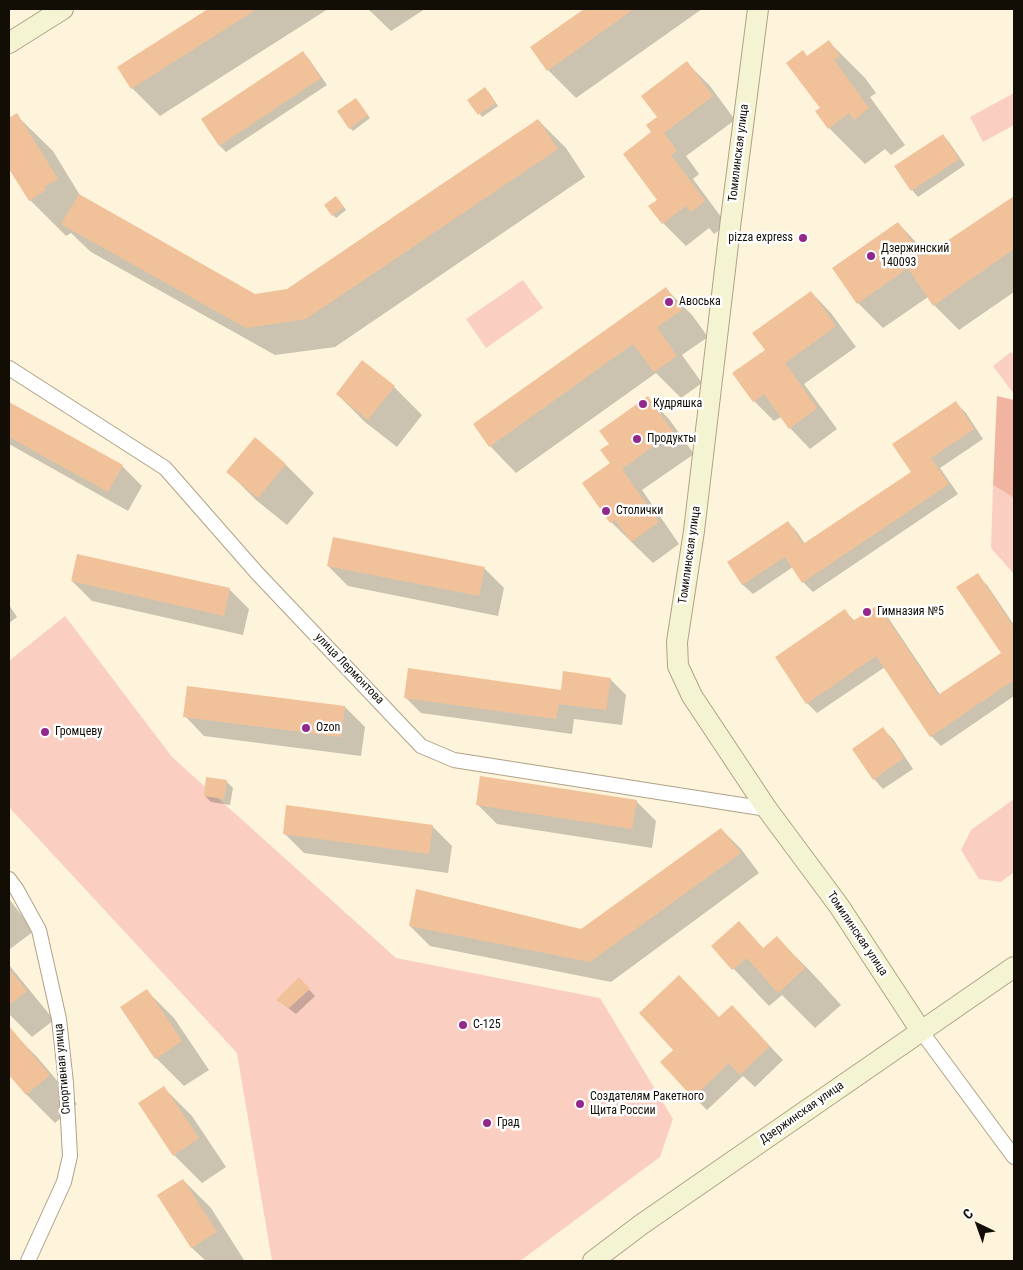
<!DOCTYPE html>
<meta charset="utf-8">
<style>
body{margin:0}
#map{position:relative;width:1023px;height:1270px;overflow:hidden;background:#fef3db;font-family:"Roboto Condensed",sans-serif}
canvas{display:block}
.frame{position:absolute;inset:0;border:10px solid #120e05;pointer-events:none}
.north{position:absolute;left:953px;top:1200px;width:50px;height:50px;-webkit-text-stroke:4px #fff;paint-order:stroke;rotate:318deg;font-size:14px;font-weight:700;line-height:20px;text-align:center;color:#120e05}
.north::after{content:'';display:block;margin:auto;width:18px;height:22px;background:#120e05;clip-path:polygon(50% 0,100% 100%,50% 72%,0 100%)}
</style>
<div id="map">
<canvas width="1023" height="1270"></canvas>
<div class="frame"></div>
<div class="north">С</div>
</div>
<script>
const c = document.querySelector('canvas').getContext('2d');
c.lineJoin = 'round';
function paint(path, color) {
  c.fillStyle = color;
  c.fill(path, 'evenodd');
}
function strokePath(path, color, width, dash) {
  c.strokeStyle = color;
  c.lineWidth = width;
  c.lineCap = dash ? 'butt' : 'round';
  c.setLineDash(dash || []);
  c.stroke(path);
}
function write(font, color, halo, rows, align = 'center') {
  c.font = font + ' "Roboto Condensed",sans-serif';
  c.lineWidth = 5;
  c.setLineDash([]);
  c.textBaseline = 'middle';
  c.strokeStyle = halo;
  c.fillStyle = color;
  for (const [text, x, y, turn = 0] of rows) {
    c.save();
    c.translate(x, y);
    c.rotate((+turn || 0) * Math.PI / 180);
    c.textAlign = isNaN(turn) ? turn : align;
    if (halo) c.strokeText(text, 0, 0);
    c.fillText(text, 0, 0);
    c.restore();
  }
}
paint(new Path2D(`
 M 1014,93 L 1014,125 L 983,142 L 970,117 Z
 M 523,280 L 543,308 L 486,348 L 466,319 Z
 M 1011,352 L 1014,355 L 1014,394 L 993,366 Z
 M 993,485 L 1014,498 L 1014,574 L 991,548 Z
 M 65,616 L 172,757 L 396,958 L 600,998 L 673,1119 L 660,1157 L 520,1261 L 272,1261 L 237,1053 L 9,807 L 9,661 Z
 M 1014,799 L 1014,872 L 1001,882 L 979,879 L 961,850 L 971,830 Z`), '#facfc1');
paint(new Path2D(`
 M 997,396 L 1014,400 L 1014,498 L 993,485 Z`), '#f0b4a0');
paint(new Path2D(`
 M 210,9 L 328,9 L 160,116 L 132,88 L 119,67 Z
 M 368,9 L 425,9 L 391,31 Z
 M 586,9 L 702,9 L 576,98 L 548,70 L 532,47 Z
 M 829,42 L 865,78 L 876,93 L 870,97 L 905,145 L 891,155 L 885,149 L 865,164 L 829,128 L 821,108 L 808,57 Z
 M 303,53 L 309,59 L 327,85 L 226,152 L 220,146 L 202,120 Z
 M 687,63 L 710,86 L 735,120 L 686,156 L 699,174 L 693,179 L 727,225 L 714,234 L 709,228 L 686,246 L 663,223 L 658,200 L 653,133 L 659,117 Z
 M 488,91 L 498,106 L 482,117 L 469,100 Z
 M 358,102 L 370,118 L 353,131 L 350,128 Z
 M 16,115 L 53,151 L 81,197 L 255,295 L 288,290 L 538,120 L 566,148 L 585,177 L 335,347 L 275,355 L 91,252 L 71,233 L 66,236 L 30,200 L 9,167 L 9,119 Z
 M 942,135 L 949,142 L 965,165 L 918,197 L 912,190 Z
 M 1014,197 L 1014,292 L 959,330 L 934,305 L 928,297 L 883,328 L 858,303 L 898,223 L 928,255 Z
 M 339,201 L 346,210 L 336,218 L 333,215 Z
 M 666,289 L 692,315 L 708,337 L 682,355 L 702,383 L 681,398 L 656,373 L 516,473 L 490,446 Z
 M 811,292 L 831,313 L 856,347 L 804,384 L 837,429 L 810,449 L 790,428 L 781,417 L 774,421 L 754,401 L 766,350 Z
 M 394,387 L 422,415 L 397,447 L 365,422 L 337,394 Z
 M 648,398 L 669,419 L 694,454 L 642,490 L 679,544 L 653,563 L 611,522 L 610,444 Z
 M 9,403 L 122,466 L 142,486 L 128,511 L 9,444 Z
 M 956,403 L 966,413 L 983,439 L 940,468 L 958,494 L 813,592 L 803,582 L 793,567 L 753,594 L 743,585 L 728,562 L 788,522 L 797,532 L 805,544 L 913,472 Z
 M 255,439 L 286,465 L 314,493 L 287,525 L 256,500 L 228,472 Z
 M 328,566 L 484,568 L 504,588 L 498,616 L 348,586 Z
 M 977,575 L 987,585 L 1014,625 L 1014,696 L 941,746 L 931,736 L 885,667 L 817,713 L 807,703 L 844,611 L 855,621 L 877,606 L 887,616 L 940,695 L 1003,654 Z
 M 72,581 L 229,589 L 249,609 L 243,635 L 92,601 Z
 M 9,605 L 17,617 L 9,623 Z
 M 610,679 L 626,695 L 622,725 L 574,719 L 572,734 L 421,713 L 405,697 L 562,691 Z
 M 345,707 L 365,727 L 361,756 L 204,736 L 185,716 Z
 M 883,729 L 893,739 L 913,769 L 883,789 L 874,779 Z
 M 226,781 L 233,788 L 230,805 L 211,802 L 205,796 Z
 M 636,801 L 656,821 L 652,848 L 497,824 L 477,804 Z
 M 432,826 L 452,846 L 448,873 L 304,853 L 284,833 Z
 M 721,829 L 741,849 L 759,873 L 611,982 L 430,946 L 410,926 L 581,930 Z
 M 9,899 L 34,931 L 10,949 L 9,948 Z
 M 739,923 L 764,949 L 777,938 L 813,974 L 841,1005 L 815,1028 L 782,995 L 769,1006 L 712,946 Z
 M 9,965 L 54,1020 L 32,1037 L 9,1014 Z
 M 299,979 L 315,996 L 296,1014 L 278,1000 Z
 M 146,990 L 174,1018 L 209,1070 L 184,1086 L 156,1058 L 121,1007 Z
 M 720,1018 L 745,1020 L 783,1060 L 755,1087 L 743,1076 L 707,1110 L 694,1097 L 675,1050 Z
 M 9,1029 L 37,1057 L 77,1104 L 55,1123 L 27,1095 L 9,1073 Z
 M 164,1088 L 192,1116 L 226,1167 L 202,1183 L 174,1155 Z
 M 183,1180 L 211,1208 L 244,1260 L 206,1261 L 192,1248 L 159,1196 Z`), '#0003');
paint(new Path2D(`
 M 208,9 L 257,9 L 131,89 L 117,67 Z
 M 584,9 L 634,9 L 547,71 L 530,47 Z
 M 829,40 L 840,56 L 834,60 L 869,108 L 854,120 L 849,113 L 828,129 L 815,111 L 820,108 L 786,63 L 803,50 L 807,56 Z
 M 303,51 L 321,78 L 219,146 L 201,119 Z
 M 687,61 L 713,96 L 664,133 L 677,151 L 671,155 L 705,201 L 691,212 L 686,206 L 662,224 L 648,206 L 657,200 L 623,154 L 651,132 L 646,125 L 657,117 L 641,96 Z
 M 485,87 L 496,103 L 478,115 L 467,100 Z
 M 356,98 L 368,115 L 349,129 L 337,111 Z
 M 17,113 L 58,179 L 44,187 L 46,190 L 29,201 L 9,169 L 9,118 Z
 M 538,119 L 558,149 L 306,319 L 246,328 L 61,224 L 79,194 L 255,294 L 287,289 Z
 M 943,134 L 959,159 L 911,191 L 894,166 Z
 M 336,196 L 344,207 L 332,216 L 324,205 Z
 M 1014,196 L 1014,249 L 933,306 L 908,268 L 857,304 L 832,268 L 898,222 L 923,257 Z
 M 666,287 L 682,310 L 657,327 L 677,356 L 654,372 L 633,344 L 489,447 L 473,424 Z
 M 811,291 L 836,326 L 785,363 L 817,408 L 789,429 L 764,394 L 753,402 L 732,373 L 765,350 L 752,333 Z
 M 362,360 L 395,386 L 368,420 L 336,394 Z
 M 648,396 L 673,432 L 622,469 L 659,522 L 631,542 L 615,520 L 610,523 L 582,483 L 610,463 L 600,450 L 609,444 L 599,431 Z
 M 956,401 L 974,429 L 931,458 L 949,484 L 802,583 L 785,557 L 742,585 L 727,562 L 788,521 L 803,544 L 911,472 L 892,444 Z
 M 9,402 L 123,465 L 108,492 L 9,437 Z
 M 255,437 L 286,464 L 258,498 L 226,472 Z
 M 333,537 L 485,567 L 479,596 L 327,566 Z
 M 77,554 L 230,588 L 224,616 L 71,581 Z
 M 978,573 L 1014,628 L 1014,680 L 930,737 L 876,656 L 806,704 L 775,657 L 845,609 L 853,621 L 878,605 L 938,695 L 1001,653 L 956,587 Z
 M 408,668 L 561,690 L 563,671 L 611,678 L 606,710 L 559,704 L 556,719 L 404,698 Z
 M 187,686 L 345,706 L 341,737 L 183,717 Z
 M 883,727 L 904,758 L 873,780 L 852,749 Z
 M 480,776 L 637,800 L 632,829 L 476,805 Z
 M 206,777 L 227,780 L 224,799 L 204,796 Z
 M 286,805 L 433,825 L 429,854 L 283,834 Z
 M 721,828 L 741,853 L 590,962 L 409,926 L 416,889 L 581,929 Z
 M 739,921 L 763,948 L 777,936 L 805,968 L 778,993 L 747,958 L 732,970 L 711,946 Z
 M 9,969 L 27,991 L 9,1005 Z
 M 679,975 L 719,1017 L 732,1005 L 770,1046 L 740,1075 L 729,1063 L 693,1098 L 660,1062 L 673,1050 L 639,1013 Z
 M 299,977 L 310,989 L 289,1008 L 276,1000 Z
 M 147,989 L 182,1041 L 155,1059 L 120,1007 Z
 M 9,1026 L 50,1075 L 26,1095 L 9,1075 Z
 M 164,1086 L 199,1138 L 173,1156 L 138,1103 Z
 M 183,1179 L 217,1232 L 191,1248 L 157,1195 Z`), '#f1c29a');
const street = new Path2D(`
 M 9,368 L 165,468 L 257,573 L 421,746 L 454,760 L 767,809
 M 9,879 L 17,890 L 39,930 L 59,1019 L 66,1083 L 70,1156 L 64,1182 L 28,1261
 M 921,1031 L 1014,1157`);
const secondary = new Path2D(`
 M 758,9 L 731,219 L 694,531 L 677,642 L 678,666 L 692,696 L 767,809 L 839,906 L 921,1031
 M 9,43 L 63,9
 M 593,1261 L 642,1224 L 1014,967`);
strokePath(street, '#afa287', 16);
strokePath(secondary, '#afa287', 22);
strokePath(street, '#fff', 14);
strokePath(secondary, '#f5f4d2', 20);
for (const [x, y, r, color] of [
 [803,238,5,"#92288b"],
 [871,256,5,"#92288b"],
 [669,302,5,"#92288b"],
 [643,404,5,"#92288b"],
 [637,439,5,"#92288b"],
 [606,511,5,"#92288b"],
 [867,612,5,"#92288b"],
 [306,728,5,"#92288b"],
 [45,732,5,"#92288b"],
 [463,1025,5,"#92288b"],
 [580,1104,5,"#92288b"],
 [487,1123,5,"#92288b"]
]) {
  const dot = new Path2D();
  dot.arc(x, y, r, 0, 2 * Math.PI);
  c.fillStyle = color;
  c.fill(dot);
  strokePath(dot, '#fff', 2);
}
write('12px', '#120e05', '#fff', [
 ["Томилинская улица",739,153,-83],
 ["Томилинская улица",690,555,-82],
 ["улица Лермонтова",349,669,46],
 ["Томилинская улица",857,934,56],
 ["Спортивная улица",63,1069,-95],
 ["Дзержинская улица",802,1113,-35]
]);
write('12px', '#120e05', '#fff', [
 ["pizza express",793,238,"right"],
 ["Дзержинский",881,249],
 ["140093",881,263],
 ["Авоська",679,302],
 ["Кудряшка",653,404],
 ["Продукты",647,439],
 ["Столички",616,511],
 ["Гимназия №5",877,612],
 ["Ozon",316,728],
 ["Громцеву",55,732],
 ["С-125",473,1025],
 ["Создателям Ракетного",590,1097],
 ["Щита России",590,1111],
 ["Град",497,1123]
], 'left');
</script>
